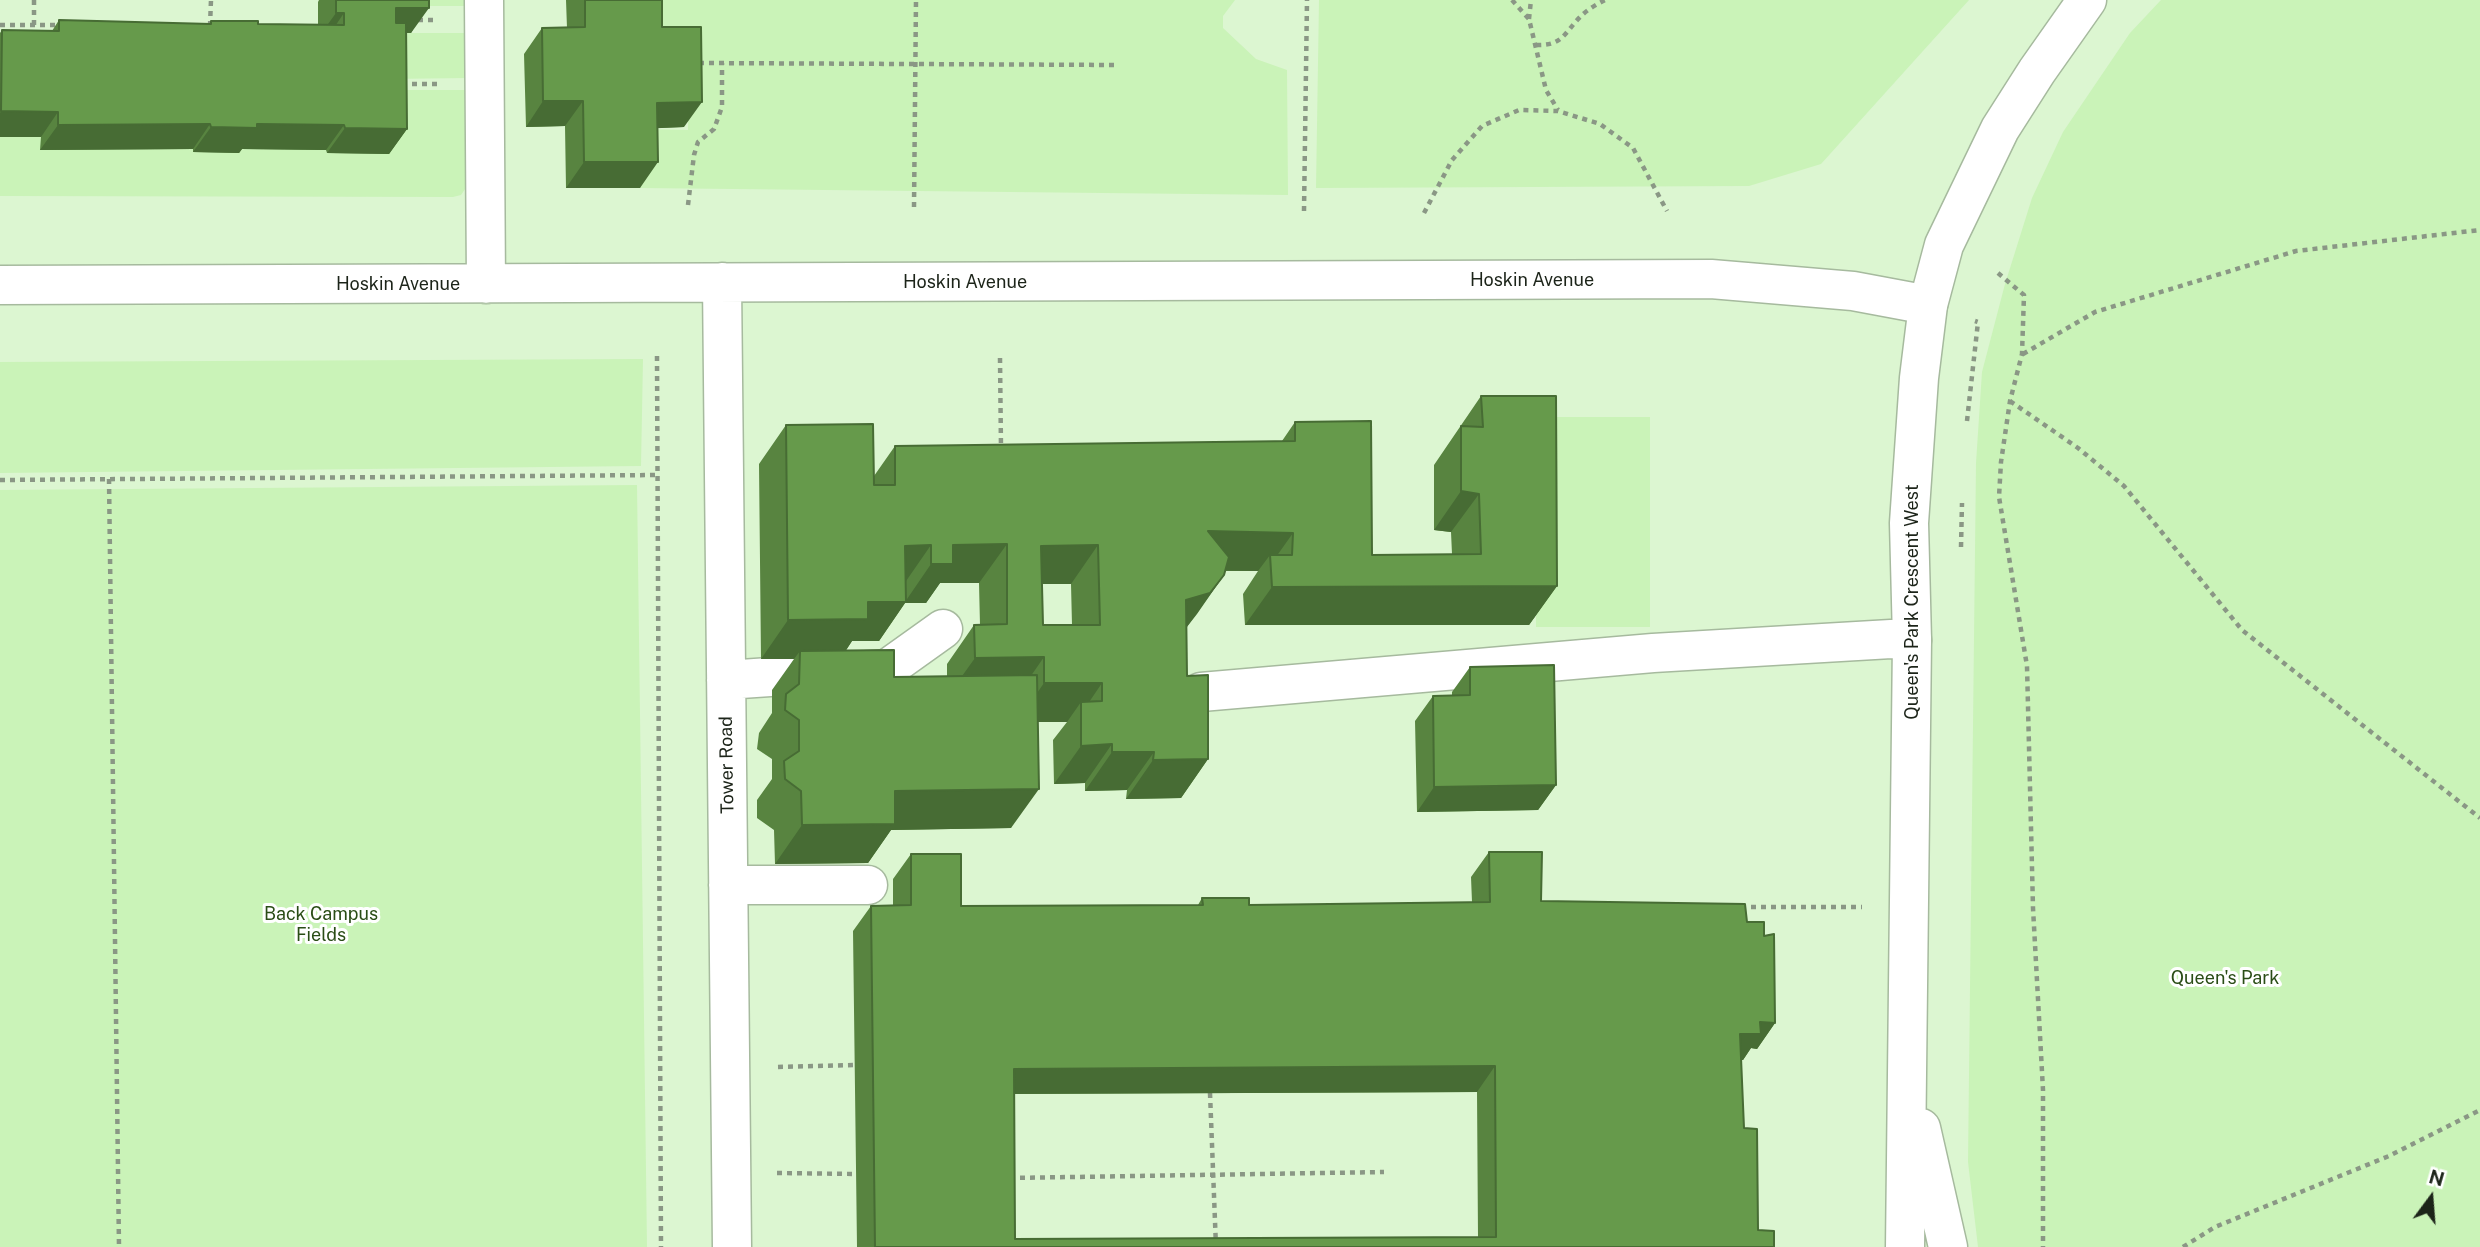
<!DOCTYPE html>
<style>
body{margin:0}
#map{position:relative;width:2480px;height:1247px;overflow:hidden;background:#eeffe7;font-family:"Public Sans",sans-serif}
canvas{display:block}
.north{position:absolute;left:2396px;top:1163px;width:70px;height:70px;-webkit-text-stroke:5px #fff;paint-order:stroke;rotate:16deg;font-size:19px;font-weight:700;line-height:28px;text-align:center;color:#1c2419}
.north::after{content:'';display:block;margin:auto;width:24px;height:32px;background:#1c2419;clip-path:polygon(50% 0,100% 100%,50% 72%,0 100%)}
</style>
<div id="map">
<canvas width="2480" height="1247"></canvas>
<div class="north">N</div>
</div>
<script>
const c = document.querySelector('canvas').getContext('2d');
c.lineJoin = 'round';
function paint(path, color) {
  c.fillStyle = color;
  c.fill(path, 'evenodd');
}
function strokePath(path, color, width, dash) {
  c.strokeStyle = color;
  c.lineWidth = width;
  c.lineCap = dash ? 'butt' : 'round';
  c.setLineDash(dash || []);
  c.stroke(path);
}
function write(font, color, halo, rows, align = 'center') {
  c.font = font + ' "Public Sans",sans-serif';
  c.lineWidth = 6;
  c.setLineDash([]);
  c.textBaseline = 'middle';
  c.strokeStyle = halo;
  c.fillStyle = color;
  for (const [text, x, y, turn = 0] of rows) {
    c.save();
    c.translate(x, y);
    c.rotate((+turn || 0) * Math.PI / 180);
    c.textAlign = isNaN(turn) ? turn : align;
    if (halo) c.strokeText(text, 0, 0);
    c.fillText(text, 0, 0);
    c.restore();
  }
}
paint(new Path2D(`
 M 0,0 L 2480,0 L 2480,1247 L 0,1247 Z`), '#dcf6d1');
paint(new Path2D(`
 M 418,0 L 467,0 L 468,6 L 418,6 Z
 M 651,0 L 1235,0 L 1223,16 L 1223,28 L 1256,59 L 1287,70 L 1288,195 L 640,188 L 639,129 L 688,130 L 689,45 L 652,45 Z
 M 1319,0 L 1969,0 L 1821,164 L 1749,186 L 1316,188 Z
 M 2161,0 L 2480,0 L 2480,1247 L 1978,1247 L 1968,1162 L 1976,463 L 1982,372 L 2005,284 L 2032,198 L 2063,132 L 2130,33 Z
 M 378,33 L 467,33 L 468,78 L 388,79 Z
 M 388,90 L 467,90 L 467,186 L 461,195 L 453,197 L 0,196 L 0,137 L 41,137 L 41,150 L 193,149 L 193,152 L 239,153 L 239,149 L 326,150 L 327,153 L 389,154 Z
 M 643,359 L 641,466 L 0,473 L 0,362 Z
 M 1536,417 L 1650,417 L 1650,627 L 1536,627 Z
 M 637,485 L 647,1247 L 0,1247 L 0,490 Z`), '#caf3b8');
const minor = new Path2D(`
 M 484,0 L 486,284
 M 722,282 L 732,1247
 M 0,285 L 1711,279 L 1853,291 L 1928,305
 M 726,680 L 887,669 L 943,629
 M 1201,692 L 1653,653 L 1891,639 L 1912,640
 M 728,885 L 868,885`);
const major = new Path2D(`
 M 1921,1128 L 1948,1247
 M 1905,1247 L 1912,640 L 1909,523 L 1919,378 L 1928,305 L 1944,245 L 2000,129 L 2037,71 L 2087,0`);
strokePath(minor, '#a6ba9e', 41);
strokePath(major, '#a6ba9e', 41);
strokePath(new Path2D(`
 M 34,0 L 34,25
 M 1512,0 L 1529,19 L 1546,90 L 1558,110
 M 1529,19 L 1531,0
 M 418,20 L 437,20
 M 0,25 L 61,25
 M 210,26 L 211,0
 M 1536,45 C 1563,46 1564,33 1581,16 C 1587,10 1597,4 1605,0
 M 699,63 L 1118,65
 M 402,84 L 439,84
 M 688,205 L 694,155 L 698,142 L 714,129 L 722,107 L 722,63
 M 914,207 L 916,0
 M 1304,211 L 1307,0
 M 1424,213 L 1452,160 L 1482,126 L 1519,110 L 1558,111 L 1600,124 L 1633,148 L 1667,211
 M 1998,273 L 2024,295 L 2022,354 L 2010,401 L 2001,462 L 1999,497 L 2027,666 L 2033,908 L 2043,1090 L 2043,1247
 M 2023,354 L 2095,312 L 2296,251 L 2480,230
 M 657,356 L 661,1247
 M 1000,358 L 1001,448
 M 2010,401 L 2078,448 L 2124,486 L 2242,630 L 2480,818
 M 1967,421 L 1978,322 L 1975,321
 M 109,479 L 119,1247
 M 0,480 L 657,475
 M 1961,547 L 1962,503
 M 1741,907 L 1862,907
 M 778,1067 L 855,1065
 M 1210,1093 L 1216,1247
 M 777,1173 L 857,1174
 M 1010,1178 L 1384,1172
 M 2183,1247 L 2215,1227 L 2389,1156 L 2480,1110`), '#8a9785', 4.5, [5, 5]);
strokePath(minor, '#fff', 38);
strokePath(major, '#fff', 38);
paint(new Path2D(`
 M 319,0 L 429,0 L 411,33 L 406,33 L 407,129 L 389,154 L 327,153 L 326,150 L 242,149 L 239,153 L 193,152 L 193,149 L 40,150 L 41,137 L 0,137 L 0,33 L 2,30 L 52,31 L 59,20 L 209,24 L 211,21 L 258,24 L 318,25 L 318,2 Z
 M 566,0 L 662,0 L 662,27 L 684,127 L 657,128 L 640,188 L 566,188 L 565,126 L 526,127 L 524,54 L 542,28 L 567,28 Z
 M 1481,396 L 1557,586 L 1529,625 L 1245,625 L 1243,594 L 1258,571 L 1225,571 L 1224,575 L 1186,628 L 1187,676 L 1208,759 L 1181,798 L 1126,799 L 1127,790 L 1085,791 L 1085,783 L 1054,784 L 1053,740 L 1067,722 L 1038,722 L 1011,828 L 891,830 L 868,863 L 775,864 L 774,830 L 757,818 L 757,800 L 772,779 L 772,759 L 757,749 L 759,733 L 772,713 L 772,690 L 794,659 L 761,659 L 759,464 L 786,425 L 874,476 L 895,446 L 1282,441 L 1295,422 L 1372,555 L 1452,554 L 1451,532 L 1434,530 L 1434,465 ZM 940,583 L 979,583 L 980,625 L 974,625 L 947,664 L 947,676 L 894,677 L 846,650 L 852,641 L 879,641 L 905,603 L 926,603 ZM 1042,584 L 1071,584 L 1072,625 L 1043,625 Z
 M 1470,667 L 1556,785 L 1538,810 L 1417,812 L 1415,721 L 1433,696 L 1452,695 L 1452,692 Z
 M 1489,852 L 1541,901 L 1747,922 L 1764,936 L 1775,1023 L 1757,1049 L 1751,1048 L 1743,1060 L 1741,1060 L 1744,1128 L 1758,1230 L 1774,1247 L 857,1247 L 853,931 L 871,906 L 893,906 L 893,879 L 911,854 L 961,906 L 1198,905 L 1202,898 L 1249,905 L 1472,902 L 1471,877 ZM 1477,1092 L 1478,1237 L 1015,1239 L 1014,1094 Z`), '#588440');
paint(new Path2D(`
 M 396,8 L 429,8 L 411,33 L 378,33 Z
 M 336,13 L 344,13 L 327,38 L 318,38 Z
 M 543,101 L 583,101 L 565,126 L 526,127 Z
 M 702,102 L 684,127 L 639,129 L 657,103 Z
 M 1,111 L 58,112 L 41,137 L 0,137 L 0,113 Z
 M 210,124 L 193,149 L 40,150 L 58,125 Z
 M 257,124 L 344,125 L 326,150 L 242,149 L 239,153 L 193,152 L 211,127 Z
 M 345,128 L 407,129 L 389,154 L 327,153 Z
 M 584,162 L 658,162 L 640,188 L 566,188 Z
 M 1461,491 L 1479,494 L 1451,532 L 1434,530 Z
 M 1208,531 L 1293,533 L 1271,564 L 1270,555 L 1258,571 L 1181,570 Z
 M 1007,544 L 979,583 L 940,583 L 926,603 L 905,603 L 879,641 L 852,641 L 841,658 L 800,651 L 794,659 L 761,659 L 788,620 L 868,602 L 905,602 L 931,564 L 953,545 Z
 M 931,545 L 904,584 L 905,546 Z
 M 1098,545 L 1071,584 L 1014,584 L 1041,546 Z
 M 1224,575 L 1197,614 L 1183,632 L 1186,600 Z
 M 1557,586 L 1529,625 L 1245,625 L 1272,587 Z
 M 1044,657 L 1017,696 L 947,697 L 975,658 Z
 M 1044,683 L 1102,683 L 1081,714 L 1081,702 L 1067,722 L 1017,722 Z
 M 1112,744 L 1085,783 L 1054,784 L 1081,746 Z
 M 1112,752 L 1154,752 L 1127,790 L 1085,791 Z
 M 1208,759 L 1181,798 L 1126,799 L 1153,760 Z
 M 1556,785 L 1538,810 L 1417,812 L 1434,787 Z
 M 1039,789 L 1011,828 L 891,830 L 868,863 L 775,864 L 802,825 L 895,791 Z
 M 1760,1022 L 1775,1023 L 1757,1049 L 1751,1048 L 1743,1060 L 1722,1059 L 1740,1034 Z
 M 1495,1066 L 1477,1092 L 996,1094 L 1014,1069 Z`), '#476c34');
const building = new Path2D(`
 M 336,0 L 429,0 L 429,8 L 396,8 L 396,23 L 406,23 L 407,129 L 345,128 L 344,125 L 257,124 L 257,128 L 211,127 L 210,124 L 58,125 L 58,112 L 1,111 L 2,30 L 59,31 L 59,20 L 211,24 L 211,21 L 258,21 L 258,24 L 344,25 L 344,13 L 336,13 Z
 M 585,0 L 662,0 L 662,27 L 701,27 L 702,102 L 657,103 L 658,162 L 584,162 L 583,101 L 543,101 L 542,28 L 585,27 Z
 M 1481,396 L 1556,396 L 1557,586 L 1272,587 L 1270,555 L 1292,555 L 1293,533 L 1208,531 L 1229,557 L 1224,575 L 1210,593 L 1186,600 L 1187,676 L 1208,675 L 1208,759 L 1153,760 L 1154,752 L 1112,752 L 1112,744 L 1081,746 L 1081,702 L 1102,701 L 1102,683 L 1044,683 L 1044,657 L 975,658 L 974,625 L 1007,624 L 1007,544 L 953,545 L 953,564 L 931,564 L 931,545 L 905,546 L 906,602 L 868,602 L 868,619 L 788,620 L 786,425 L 873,424 L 874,485 L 895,485 L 895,446 L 1295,441 L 1295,422 L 1371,421 L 1372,555 L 1481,554 L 1479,494 L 1461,491 L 1461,426 L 1483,427 ZM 1098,545 L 1100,625 L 1043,625 L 1041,546 Z
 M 894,650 L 894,677 L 1037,675 L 1039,789 L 895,791 L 895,824 L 802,825 L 801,791 L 785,779 L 784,761 L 799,751 L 799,720 L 785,710 L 786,694 L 799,684 L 800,651 Z
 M 1554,665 L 1556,785 L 1434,787 L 1433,696 L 1470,695 L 1470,667 Z
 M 1489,852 L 1542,852 L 1541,901 L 1745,904 L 1747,922 L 1764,922 L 1764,936 L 1774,934 L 1775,1023 L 1760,1022 L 1761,1034 L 1740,1034 L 1744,1128 L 1757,1129 L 1758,1230 L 1774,1231 L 1774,1247 L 875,1247 L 871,906 L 911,905 L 911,854 L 961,854 L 961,906 L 1203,905 L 1202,898 L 1249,898 L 1249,905 L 1490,902 ZM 1495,1066 L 1496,1237 L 1015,1239 L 1014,1069 Z`);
paint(building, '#669a4b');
strokePath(building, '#476c34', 2);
write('18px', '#1c2419', '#fff', [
 ["Hoskin Avenue",1532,280],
 ["Hoskin Avenue",965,282],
 ["Hoskin Avenue",398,284],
 ["Queen's Park Crescent West",1912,602,-90],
 ["Tower Road",727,765,-91]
]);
write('18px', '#2a4d16', '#fff', [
 ["Back Campus",321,914],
 ["Fields",321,935],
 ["Queen's Park",2225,978]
]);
</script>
